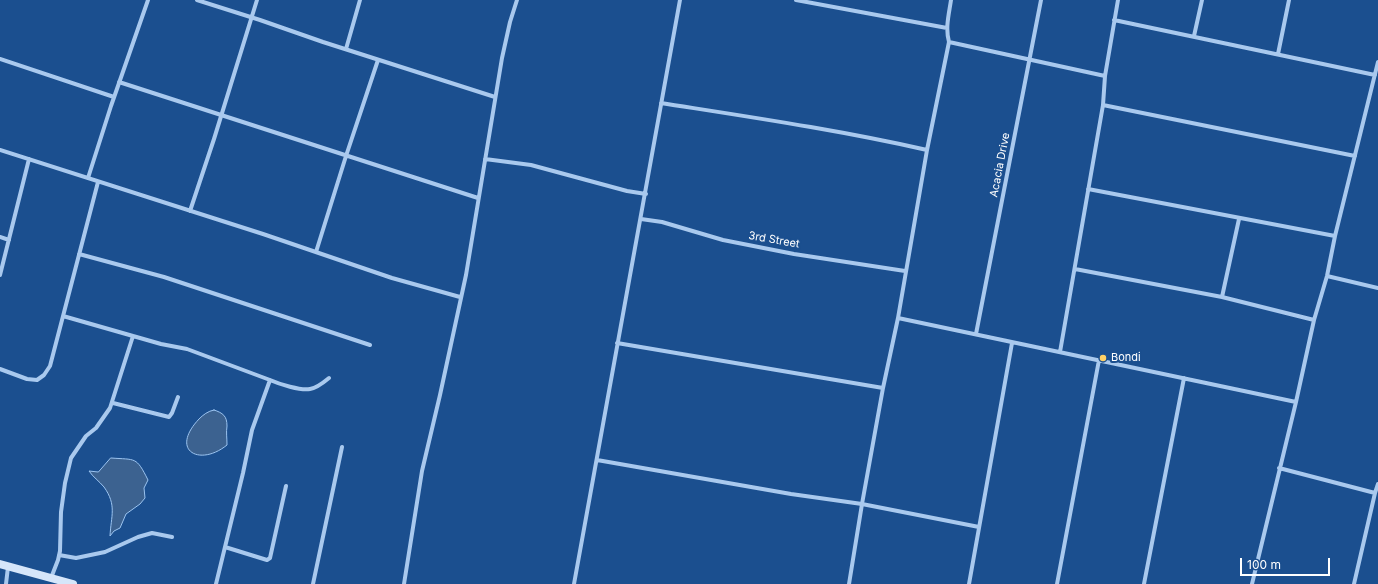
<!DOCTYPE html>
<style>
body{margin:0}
#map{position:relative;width:1378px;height:584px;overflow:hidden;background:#1b4f8f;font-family:Inter,sans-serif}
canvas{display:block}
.scale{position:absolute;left:1240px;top:558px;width:90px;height:18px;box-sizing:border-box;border:2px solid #fff;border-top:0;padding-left:5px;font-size:12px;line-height:14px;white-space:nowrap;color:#fff;-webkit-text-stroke:3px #1b4f8f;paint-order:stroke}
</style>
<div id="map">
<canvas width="1378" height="584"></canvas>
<div class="scale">100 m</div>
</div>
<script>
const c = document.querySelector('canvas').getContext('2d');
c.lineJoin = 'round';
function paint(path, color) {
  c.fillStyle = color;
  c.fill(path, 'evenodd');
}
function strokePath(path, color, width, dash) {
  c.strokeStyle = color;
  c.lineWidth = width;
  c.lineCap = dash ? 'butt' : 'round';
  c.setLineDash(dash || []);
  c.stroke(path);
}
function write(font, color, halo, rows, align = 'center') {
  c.font = font + ' Inter,sans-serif';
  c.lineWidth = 4;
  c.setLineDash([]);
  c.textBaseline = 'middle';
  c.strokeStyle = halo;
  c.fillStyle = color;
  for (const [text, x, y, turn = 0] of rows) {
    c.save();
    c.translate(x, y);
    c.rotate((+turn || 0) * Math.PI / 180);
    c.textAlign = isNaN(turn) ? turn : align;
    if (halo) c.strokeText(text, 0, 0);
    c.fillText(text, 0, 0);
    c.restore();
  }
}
const water = new Path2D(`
 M 214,410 C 223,413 227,416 227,426 C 226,432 227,438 227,445 C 200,467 169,451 199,419 C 203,415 208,411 214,410 Z
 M 111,458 C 136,460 136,456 148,480 L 144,488 L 145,498 L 140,504 L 126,514 L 120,528 L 114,531 L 110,536 C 111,516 117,505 104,487 C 99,481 93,477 89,471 L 98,472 Z`);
paint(water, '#3c6290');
strokePath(water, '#9cc4f0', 1);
strokePath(new Path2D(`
 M 197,0 L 260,20 L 323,42 L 495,97
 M 796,0 L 947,28
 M 1114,20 L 1375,75
 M 1194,36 L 1202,0
 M 949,42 L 1105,76
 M 346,49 L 360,0
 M 1278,54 L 1289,0
 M 0,59 L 114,97
 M 119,82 L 478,198
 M 661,103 C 750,117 839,130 927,150
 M 1103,105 L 1355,156
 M 0,150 L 263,234 L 392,278 L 460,297
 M 485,159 L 531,165 L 627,191 L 646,194
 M 88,178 L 111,106 L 148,0
 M 1088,189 L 1335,236
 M 190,211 L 214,139 L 257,0
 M 641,219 L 662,222 L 723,240 L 794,254 L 905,271
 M 0,237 L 9,240
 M 316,252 L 346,156 L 378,60
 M 79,254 L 164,277 L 370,345
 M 1075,269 L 1222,297 L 1314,320
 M 0,275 L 29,159
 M 1327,276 L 1378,288
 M 1222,297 L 1239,219
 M 63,316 L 161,344 L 187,349 L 270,380
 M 898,318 C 1030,346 1163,374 1296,402
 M 976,334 L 1041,0
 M 617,343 L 883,388
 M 1060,352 L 1103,105 L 1105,76 L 1118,0
 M 0,369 L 27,379 L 37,380 L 44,375 L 50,366 L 98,182
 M 113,403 L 169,417 L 172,413 L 178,397
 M 597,460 L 791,494 L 862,504 L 979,527
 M 1279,468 L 1375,493
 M 225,547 L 267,560 L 270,558 L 286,486
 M 59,555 L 76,558 L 105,552 L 138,537 L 152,533 L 172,537
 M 51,578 L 58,560 L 60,551 L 61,512 L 65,483 L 71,458 L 86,436 L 96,428 L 110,408 L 133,336
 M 6,584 L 8,567
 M 216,584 L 243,473 L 252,430 L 270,380 C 279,384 301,391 310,389 C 317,388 323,383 329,378
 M 313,584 L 342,447
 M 404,584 L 422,471 L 440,395 L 466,275 L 502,58 L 510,22 L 517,0
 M 574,584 L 680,0
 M 849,584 L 862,504 L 883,388 L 898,318 L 927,150 L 949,42 C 945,28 949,14 951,0
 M 969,584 L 1012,343
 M 1057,584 L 1099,360
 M 1144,584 L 1184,378
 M 1252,584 L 1296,402 L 1314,320 L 1327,276 L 1335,236 L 1378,62
 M 1354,584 L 1375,493 L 1378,484`), '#a9c9ee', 4);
strokePath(new Path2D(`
 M 0,564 L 73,584`), '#d6e6fa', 8);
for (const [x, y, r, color] of [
 [1103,358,4,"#ffd166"]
]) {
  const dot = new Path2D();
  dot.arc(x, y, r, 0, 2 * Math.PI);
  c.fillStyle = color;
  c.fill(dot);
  strokePath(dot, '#1b4f8f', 1.5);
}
write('11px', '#fff', '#1b4f8f', [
 ["Acacia Drive",1000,165,-79],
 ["3rd Street",774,240,10]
]);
write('11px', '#fff', '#1b4f8f', [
 ["Bondi",1111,358]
], 'left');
</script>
